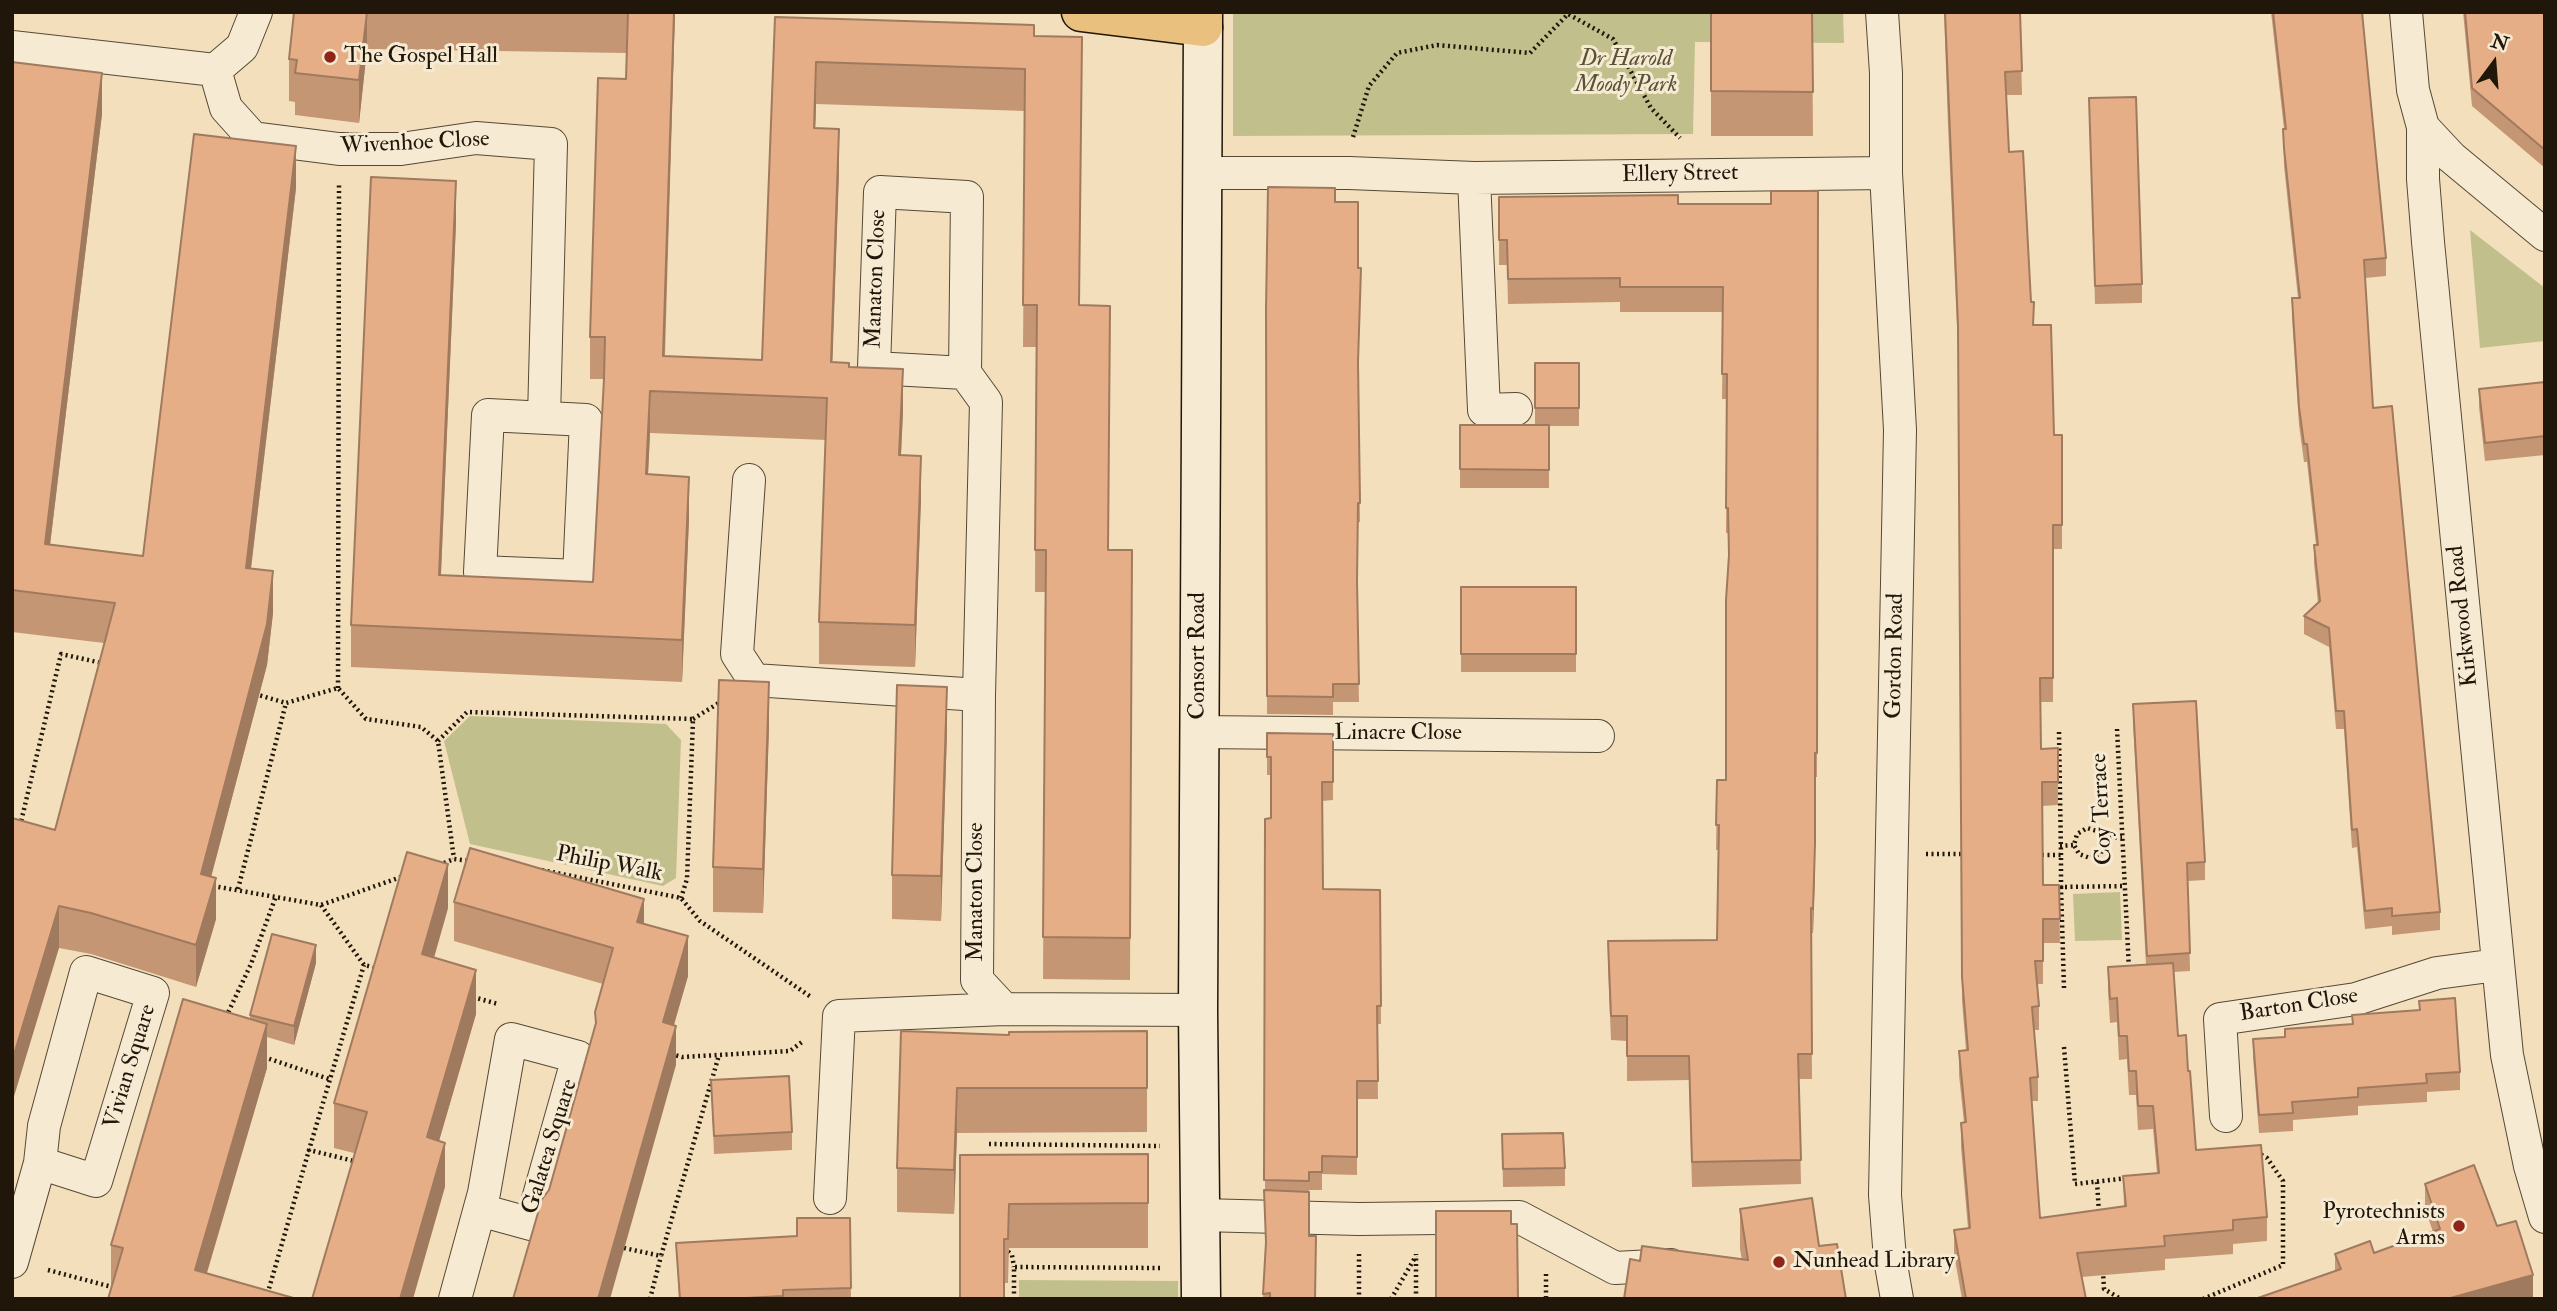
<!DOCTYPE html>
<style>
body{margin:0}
#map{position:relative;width:2557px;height:1311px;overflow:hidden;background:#f3dfbc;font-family:"IM FELL Double Pica",serif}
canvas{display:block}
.frame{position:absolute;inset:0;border:14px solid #20170a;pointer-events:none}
.north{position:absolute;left:2459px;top:28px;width:70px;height:70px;-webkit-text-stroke:5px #f7ead3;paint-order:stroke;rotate:16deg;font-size:19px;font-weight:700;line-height:28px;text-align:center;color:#20170a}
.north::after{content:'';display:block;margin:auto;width:24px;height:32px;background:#20170a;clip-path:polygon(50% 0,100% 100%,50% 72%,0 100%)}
</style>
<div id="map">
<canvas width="2557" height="1311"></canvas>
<div class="frame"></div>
<div class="north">N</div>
</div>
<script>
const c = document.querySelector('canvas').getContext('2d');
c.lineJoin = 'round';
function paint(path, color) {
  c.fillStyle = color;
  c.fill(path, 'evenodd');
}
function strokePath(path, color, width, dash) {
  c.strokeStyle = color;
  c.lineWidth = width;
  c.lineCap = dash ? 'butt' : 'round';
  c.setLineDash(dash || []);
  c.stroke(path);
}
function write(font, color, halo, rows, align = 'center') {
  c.font = font + ' "IM FELL Double Pica",serif';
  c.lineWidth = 6;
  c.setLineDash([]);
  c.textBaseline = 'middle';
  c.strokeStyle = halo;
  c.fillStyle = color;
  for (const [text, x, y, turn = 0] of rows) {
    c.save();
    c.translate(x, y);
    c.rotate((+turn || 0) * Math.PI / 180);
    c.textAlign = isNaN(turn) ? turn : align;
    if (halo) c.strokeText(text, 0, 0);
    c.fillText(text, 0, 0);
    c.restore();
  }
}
paint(new Path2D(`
 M 1233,12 L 1843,12 L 1844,43 L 1695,42 L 1693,134 L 1233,136 Z
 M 2470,230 L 2545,288 L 2545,341 L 2480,348 Z
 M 470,716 L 666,724 L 681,740 L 676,878 L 663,886 L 470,844 L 444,741 Z
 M 2120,892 L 2122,940 L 2075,941 L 2073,894 Z
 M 1019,1280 L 1178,1281 L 1178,1299 L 1019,1299 Z`), '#c1c08c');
const street = new Path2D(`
 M 256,12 L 242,47 L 215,70 L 226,108 L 253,138 L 339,149 L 401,149 L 476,138 L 551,144 L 544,418
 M 1882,12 L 1886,73 L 1886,173 L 1900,430 L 1885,1195 L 1890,1259 L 1897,1299
 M 2406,12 L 2413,90 L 2423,127 L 2423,179 L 2428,242 L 2507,1055 L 2530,1166 L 2545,1217
 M 12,47 L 215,70
 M 2423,127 L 2451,157 L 2545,235
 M 1203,173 L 1349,173 L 1474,178 L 1886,173
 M 1474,178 L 1484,410 L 1516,409
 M 965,373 L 874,368 L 880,192 L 967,197 L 965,373 L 986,402 L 979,695 L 977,980 L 1004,1009 L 1198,1010
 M 488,415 L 586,420 L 579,576 L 480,572 Z
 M 749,480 L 737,654 L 754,680 L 979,695
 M 1198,732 L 1598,736
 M 2226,1116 L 2220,1019 L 2356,999 L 2437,973 L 2497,965
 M 830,1198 L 839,1016 L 1004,1009
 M 1200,1215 L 1359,1219 L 1519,1217 L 1615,1268 L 1671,1265
 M 12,1262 L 40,1163 L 44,1126 L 86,972 L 153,993 L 96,1181 L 40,1163
 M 455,1299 L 484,1193 L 511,1039 L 578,1057 L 531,1224 L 480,1210`);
const secondary = new Path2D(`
 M 1201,1299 L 1198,1010 L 1203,27`);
const primary = new Path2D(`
 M 1081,12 L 1203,27 L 1203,12`);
strokePath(street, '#554936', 34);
strokePath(secondary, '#20170a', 41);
strokePath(primary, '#20170a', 41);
strokePath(new Path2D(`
 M 1353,137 L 1369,86 L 1397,53 L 1437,45 L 1530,53 L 1568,14 L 1613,39 L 1651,108 L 1680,138
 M 338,688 L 339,185
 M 255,694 L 286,703
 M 693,719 L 722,701
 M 2117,729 L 2129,970
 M 2059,732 L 2061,855
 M 438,741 L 467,712 L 693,719 L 687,879 L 681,898
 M 20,826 L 61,654 L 102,663
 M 2103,838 L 2097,831 L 2087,828 L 2077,834 L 2074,845 L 2079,854 L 2090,858 L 2101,854 L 2103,838 L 2122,837
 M 2060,846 L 2074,845
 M 1926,854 L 1962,854
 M 2042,855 L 2061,855 L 2061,887 L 2125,886
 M 439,865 L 454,859 L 471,861
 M 542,870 L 681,898 L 700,921 L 811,997
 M 213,886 L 321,905 L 404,876
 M 2061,887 L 2064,988
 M 238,889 L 286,703 L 338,688 L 366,719 L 421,727 L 438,741 L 454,859
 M 321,905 L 364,965 L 377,968
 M 473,997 L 498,1004
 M 226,1017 L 251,964 L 276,896
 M 2064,1047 L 2075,1184 L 2128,1178
 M 671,1054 L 682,1057 L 790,1051 L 802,1042
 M 264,1057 L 329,1079
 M 989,1144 L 1160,1146
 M 358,1162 L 309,1150 L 364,965
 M 2097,1182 L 2099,1213
 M 624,1248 L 661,1256 L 719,1055
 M 1004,1248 L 1012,1255 L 1014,1267
 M 1359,1254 L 1359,1299
 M 48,1270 L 112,1287
 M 2103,1271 L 2104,1289 L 2121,1299
 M 1546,1274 L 1546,1299
 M 266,1299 L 309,1150
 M 650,1299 L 661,1256
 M 1014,1299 L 1014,1267 L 1161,1268
 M 1391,1299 L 1416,1256
 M 1416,1299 L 1416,1254
 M 2203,1299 L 2283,1265 L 2283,1181 L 2267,1158 L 2258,1153`), '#20170a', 4.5, [2, 3.5]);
strokePath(street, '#f7ead3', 32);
strokePath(secondary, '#f7ead3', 38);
strokePath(primary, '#eac07e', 38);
paint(new Path2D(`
 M 294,12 L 675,12 L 665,356 L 762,360 L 775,17 L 1034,36 L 1080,305 L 1108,550 L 1132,550 L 1130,980 L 1043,979 L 1045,592 L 1035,592 L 1036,347 L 1023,347 L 1025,111 L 816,104 L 815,128 L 839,171 L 832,362 L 849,367 L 903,411 L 901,455 L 921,498 L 915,667 L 819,664 L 819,622 L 826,440 L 650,433 L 648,474 L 689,519 L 682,682 L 351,667 L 351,625 L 456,223 L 441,575 L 593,582 L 604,379 L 590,379 L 590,337 L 626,79 L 627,53 L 367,49 L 359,123 L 295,115 L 295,102 L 289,101 L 289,59 Z
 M 1711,12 L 1812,12 L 1813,136 L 1711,136 Z
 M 1944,12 L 2020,12 L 2022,95 L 2006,95 L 2009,152 L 2034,325 L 2054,435 L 2062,435 L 2062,549 L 2053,549 L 2053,702 L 2041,702 L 2041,749 L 2058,748 L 2058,805 L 2042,806 L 2043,885 L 2059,885 L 2060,943 L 2043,943 L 2043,984 L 2037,984 L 2039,1006 L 2039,1030 L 2034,1030 L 2038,1077 L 2038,1101 L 2032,1101 L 2040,1218 L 2124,1207 L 2123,1176 L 2157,1173 L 2153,1129 L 2138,1130 L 2136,1095 L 2129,1095 L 2127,1059 L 2119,1060 L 2117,1022 L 2110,1023 L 2108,990 L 2108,967 L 2146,965 L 2133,722 L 2133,704 L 2205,862 L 2205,880 L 2188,881 L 2190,971 L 2174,972 L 2178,1036 L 2188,1071 L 2196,1150 L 2267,1217 L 2267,1241 L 2233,1244 L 2233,1254 L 2165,1259 L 2165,1270 L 2081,1277 L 2086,1299 L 1962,1299 L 1954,1254 L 1954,1230 L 1968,1228 L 1961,1147 L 1961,1123 L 1964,1123 L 1959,1075 L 1959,1051 L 1966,1050 L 1962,1001 L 1958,349 L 1948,125 Z
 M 2271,12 L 2362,12 L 2386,258 L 2386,276 L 2365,278 L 2373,408 L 2440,912 L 2440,930 L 2392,935 L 2392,926 L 2365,929 L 2357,847 L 2352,848 L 2344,729 L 2336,729 L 2329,647 L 2304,634 L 2304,616 L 2318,603 L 2314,563 L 2314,545 L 2316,545 L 2307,462 L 2304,462 L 2299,425 L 2292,317 L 2292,298 L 2298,298 L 2284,166 L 2283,129 L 2284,129 Z
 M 2463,12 L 2545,12 L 2545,168 L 2472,106 Z
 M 12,62 L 102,114 L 50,545 L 143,556 L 296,188 L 251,569 L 273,613 L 267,665 L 211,877 L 216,919 L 196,987 L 91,954 L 59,948 L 55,830 L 104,643 L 12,632 Z
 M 2089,98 L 2142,284 L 2142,303 L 2095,304 Z
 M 1818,191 L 1817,777 L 1815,777 L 1815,869 L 1813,933 L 1811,933 L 1812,1079 L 1799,1079 L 1801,1184 L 1692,1187 L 1689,1080 L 1627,1081 L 1627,1041 L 1611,1040 L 1608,966 L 1608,941 L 1717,940 L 1718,850 L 1716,850 L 1717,780 L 1726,780 L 1728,555 L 1728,533 L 1726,533 L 1727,399 L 1722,399 L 1723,312 L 1620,312 L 1620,302 L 1508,304 L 1507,265 L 1499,265 L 1499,197 L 1678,204 L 1771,204 Z
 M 1335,202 L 1358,374 L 1360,522 L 1358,522 L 1357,586 L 1359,702 L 1333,702 L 1333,715 L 1267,714 L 1266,309 Z
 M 1535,363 L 1579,363 L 1579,426 L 1549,426 L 1549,488 L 1460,488 L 1460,425 L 1535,425 Z
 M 2545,382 L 2545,455 L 2485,461 L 2479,407 L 2479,389 Z
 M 1461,587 L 1576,587 L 1576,672 L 1461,672 Z
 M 769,726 L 763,913 L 713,912 L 713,867 Z
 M 947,731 L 941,921 L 892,919 L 892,875 Z
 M 1267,733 L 1333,734 L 1333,800 L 1322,801 L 1323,889 L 1380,890 L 1381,1024 L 1377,1024 L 1378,1099 L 1357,1099 L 1357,1175 L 1322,1174 L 1322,1190 L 1309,1190 L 1309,1236 L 1316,1299 L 1263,1299 L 1265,1261 L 1265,819 L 1271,818 L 1271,775 L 1267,775 Z
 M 454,902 L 644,924 L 688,976 L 674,1025 L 676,1065 L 549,1190 L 595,1025 L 595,1012 L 603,984 L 454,941 Z
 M 448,908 L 434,958 L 476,1014 L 439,1141 L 445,1187 L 354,1153 L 334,1148 L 334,1103 Z
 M 316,963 L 294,1045 L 267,1037 L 267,1068 L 207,1273 L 111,1288 L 111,1245 L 250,1019 L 250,1015 Z
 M 2419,1001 L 2460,1072 L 2460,1090 L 2427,1092 L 2427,1102 L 2358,1106 L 2358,1115 L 2293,1120 L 2293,1131 L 2259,1133 L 2253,1057 L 2253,1039 L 2285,1037 L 2285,1029 L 2352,1024 L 2352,1015 L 2419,1011 Z
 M 901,1031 L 1009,1035 L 1147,1031 L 1147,1132 L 957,1133 L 954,1214 L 897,1212 L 897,1168 Z
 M 711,1080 L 792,1132 L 792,1150 L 714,1154 Z
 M 1502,1134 L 1565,1168 L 1565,1186 L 1503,1187 Z
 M 1148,1154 L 1148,1248 L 1009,1248 L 1008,1283 L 1004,1283 L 960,1155 Z
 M 2425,1184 L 2497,1226 L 2533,1299 L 2335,1271 L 2335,1254 L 2374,1253 L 2433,1232 L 2425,1208 Z
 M 1740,1209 L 1819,1246 L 1846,1299 L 1640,1261 L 1742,1260 L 1740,1249 Z
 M 850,1218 L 851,1299 L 679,1299 L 676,1243 L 797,1236 Z`), '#c59674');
paint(new Path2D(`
 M 367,12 L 367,49 L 359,123 L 359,80 Z
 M 674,12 L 675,12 L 663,398 L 663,356 Z
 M 816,62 L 816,104 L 814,170 L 814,128 Z
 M 102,73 L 102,114 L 45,586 L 45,544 Z
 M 839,129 L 839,171 L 831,404 L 831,362 Z
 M 296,146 L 296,188 L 246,609 L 246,568 Z
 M 456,181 L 456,223 L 439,617 L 439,575 Z
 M 903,369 L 903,411 L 899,497 L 899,455 Z
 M 650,391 L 650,433 L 646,516 L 646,474 Z
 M 921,456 L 921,498 L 915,667 L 915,625 Z
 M 689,477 L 689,519 L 682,682 L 682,640 Z
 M 273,571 L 273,613 L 267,665 L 201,915 L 201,874 Z
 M 769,682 L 769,726 L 763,913 L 763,869 Z
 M 947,687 L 947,731 L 941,921 L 941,876 Z
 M 1815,844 L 1815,869 L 1813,933 L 1813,909 Z
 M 448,864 L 448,908 L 422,999 L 422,954 Z
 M 216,878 L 216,919 L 196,987 L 196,945 Z
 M 644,899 L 644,938 L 637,922 Z
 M 59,906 L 59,948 L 12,1103 L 12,1061 Z
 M 688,936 L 688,976 L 663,1062 L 663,1022 Z
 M 316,945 L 316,963 L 294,1045 L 294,1026 Z
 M 476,970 L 476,1014 L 427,1182 L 427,1137 Z
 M 267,1024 L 267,1068 L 199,1299 L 195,1270 Z
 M 676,1026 L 676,1065 L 610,1299 L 598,1299 Z
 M 957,1088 L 957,1133 L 954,1214 L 954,1170 Z
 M 445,1143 L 445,1187 L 413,1299 L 400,1299 Z
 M 2533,1275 L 2533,1299 L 2447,1299 Z`), '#a07a5e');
const building = new Path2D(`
 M 294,12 L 367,12 L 359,80 L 295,73 L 297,60 L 289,59 Z
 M 628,12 L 674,12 L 663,356 L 762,360 L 775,17 L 1034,25 L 1034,36 L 1082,37 L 1079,305 L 1110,306 L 1108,550 L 1132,550 L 1130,938 L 1043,937 L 1046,550 L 1035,550 L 1037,305 L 1023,305 L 1025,69 L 816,62 L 814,128 L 839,129 L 831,362 L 849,363 L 849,367 L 903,369 L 899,455 L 921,456 L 915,625 L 819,622 L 827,398 L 650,391 L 646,474 L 689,477 L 682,640 L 351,625 L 371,177 L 456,181 L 439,575 L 593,582 L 604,379 L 605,337 L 590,337 L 598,78 L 626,79 Z
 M 1711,12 L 1812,12 L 1813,92 L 1711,91 Z
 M 1945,12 L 2020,12 L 2022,71 L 2005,72 L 2009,152 L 2023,151 L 2031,302 L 2034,302 L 2033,325 L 2051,325 L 2054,435 L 2062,435 L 2062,525 L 2053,525 L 2053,678 L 2040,678 L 2041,749 L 2058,748 L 2058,782 L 2042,782 L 2043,885 L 2059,885 L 2060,919 L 2043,919 L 2043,961 L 2035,961 L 2039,1006 L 2032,1007 L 2038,1077 L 2030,1078 L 2040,1218 L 2126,1206 L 2123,1176 L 2159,1173 L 2153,1106 L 2138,1106 L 2136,1071 L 2129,1071 L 2127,1036 L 2119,1036 L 2117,998 L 2110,999 L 2108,967 L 2173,963 L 2178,1036 L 2186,1035 L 2188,1071 L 2190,1071 L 2196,1150 L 2261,1145 L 2267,1217 L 2233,1220 L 2233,1230 L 2164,1236 L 2165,1246 L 2077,1253 L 2086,1299 L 1966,1299 L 1954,1230 L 1970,1228 L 1961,1123 L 1966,1122 L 1959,1051 L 1968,1050 L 1962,977 L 1958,325 Z
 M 2273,12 L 2362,12 L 2386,258 L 2364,260 L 2373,408 L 2392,406 L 2440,912 L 2392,916 L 2392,908 L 2365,911 L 2357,829 L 2352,830 L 2344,711 L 2336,711 L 2329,628 L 2304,616 L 2320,601 L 2314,545 L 2318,545 L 2307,444 L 2304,444 L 2299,407 L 2292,298 L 2300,298 L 2284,148 L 2283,129 L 2286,129 Z
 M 2465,12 L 2545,12 L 2545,150 L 2472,88 Z
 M 12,62 L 102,73 L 45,544 L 143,556 L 194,134 L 296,146 L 246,568 L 273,571 L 267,624 L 201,874 L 216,878 L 196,945 L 91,913 L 59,906 L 12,1061 L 12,818 L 55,830 L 115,603 L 12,590 Z
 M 2136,97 L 2142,284 L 2095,286 L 2089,98 Z
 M 1268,187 L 1335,188 L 1335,202 L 1358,202 L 1358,268 L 1361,268 L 1358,362 L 1360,503 L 1358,503 L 1357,581 L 1359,684 L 1333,684 L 1333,697 L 1267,696 L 1266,309 Z
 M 1771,191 L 1818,191 L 1817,753 L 1815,753 L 1815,844 L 1813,909 L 1811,908 L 1812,1054 L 1798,1054 L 1801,1160 L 1692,1162 L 1689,1056 L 1627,1056 L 1627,1016 L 1611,1016 L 1608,941 L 1717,940 L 1719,825 L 1716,825 L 1717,780 L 1726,780 L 1726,600 L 1729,555 L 1728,508 L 1726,508 L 1727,374 L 1722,374 L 1723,287 L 1620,287 L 1620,278 L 1508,279 L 1507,240 L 1499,240 L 1499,197 L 1678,195 L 1678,204 L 1771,204 Z
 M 1535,363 L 1579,363 L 1579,408 L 1535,408 Z
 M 2545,382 L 2545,436 L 2485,443 L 2479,389 Z
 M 1460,425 L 1549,425 L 1549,470 L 1460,469 Z
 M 1461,587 L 1576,587 L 1576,654 L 1461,654 Z
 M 719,680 L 769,682 L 763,869 L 713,867 Z
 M 897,685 L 947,687 L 941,876 L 892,875 Z
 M 2196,701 L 2205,862 L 2187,863 L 2190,953 L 2147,956 L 2133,704 Z
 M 1267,733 L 1333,734 L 1333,782 L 1322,782 L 1323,889 L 1380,890 L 1381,1006 L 1377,1006 L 1378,1081 L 1357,1081 L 1357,1157 L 1322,1156 L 1322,1172 L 1309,1172 L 1309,1181 L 1264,1180 L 1265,819 L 1271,818 L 1271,757 L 1267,757 Z
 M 470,848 L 644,899 L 637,922 L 688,936 L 663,1022 L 676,1026 L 598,1299 L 513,1299 L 542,1199 L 549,1190 L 596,1023 L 595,1012 L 613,948 L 454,902 Z
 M 407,852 L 448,864 L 422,954 L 476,970 L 427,1137 L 445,1143 L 400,1299 L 312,1299 L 367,1112 L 334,1103 Z
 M 272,934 L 316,945 L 294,1026 L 250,1015 Z
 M 2455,998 L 2460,1072 L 2426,1074 L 2427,1083 L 2358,1088 L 2358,1097 L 2292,1102 L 2293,1113 L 2259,1115 L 2253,1039 L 2285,1037 L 2285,1029 L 2353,1024 L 2352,1015 L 2420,1010 L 2419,1001 Z
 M 183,999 L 267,1024 L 195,1270 L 297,1299 L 108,1299 L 123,1248 L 111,1245 Z
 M 901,1031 L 1009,1035 L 1009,1032 L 1147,1031 L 1147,1088 L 957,1088 L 954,1170 L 897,1168 Z
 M 789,1076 L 792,1132 L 714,1136 L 711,1080 Z
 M 1563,1133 L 1565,1168 L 1503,1169 L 1502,1134 Z
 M 1148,1154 L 1148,1203 L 1009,1204 L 1008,1239 L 1004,1239 L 1004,1299 L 960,1299 L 960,1155 Z
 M 2474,1165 L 2497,1226 L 2516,1221 L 2533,1275 L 2447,1299 L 2255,1299 L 2341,1269 L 2335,1254 L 2370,1241 L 2374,1253 L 2440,1229 L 2425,1184 Z
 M 1264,1190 L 1309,1192 L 1309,1236 L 1316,1236 L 1315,1299 L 1270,1299 L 1270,1293 L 1263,1294 L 1266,1242 Z
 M 1812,1198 L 1819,1246 L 1837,1244 L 1846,1299 L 1624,1299 L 1630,1259 L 1640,1261 L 1642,1246 L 1748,1260 L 1740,1209 Z
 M 1436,1211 L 1511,1211 L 1511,1224 L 1517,1224 L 1518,1299 L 1436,1299 Z
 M 797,1218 L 850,1218 L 851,1288 L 783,1290 L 783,1296 L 727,1299 L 680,1299 L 676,1243 L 797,1236 Z`);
paint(building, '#e5ae87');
strokePath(building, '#a07a5e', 2);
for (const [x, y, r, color] of [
 [330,57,7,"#8f2418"],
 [2459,1226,7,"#8f2418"],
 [1779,1262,7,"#8f2418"]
]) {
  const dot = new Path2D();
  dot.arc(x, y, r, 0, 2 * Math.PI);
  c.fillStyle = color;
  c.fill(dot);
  strokePath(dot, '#f7ead3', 2.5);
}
write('23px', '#20170a', '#f7ead3', [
 ["The Gospel Hall",344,57],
 ["Pyrotechnists",2445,1213,"right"],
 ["Arms",2445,1239,"right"],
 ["Nunhead Library",1793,1262]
], 'left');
write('italic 23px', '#585238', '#f7ead3', [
 ["Dr Harold",1626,60],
 ["Moody Park",1626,86]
]);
write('23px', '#20170a', '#f7ead3', [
 ["Wivenhoe Close",415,144,-3],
 ["Ellery Street",1680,175,-1],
 ["Manaton Close",877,279,-88],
 ["Kirkwood Road",2464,616,-96],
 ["Consort Road",1199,656,-90],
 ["Gordon Road",1896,656,-89],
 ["Linacre Close",1398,734],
 ["Coy Terrace",2103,809,-93],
 ["Philip Walk",609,865,11],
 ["Manaton Close",977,892,-90],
 ["Barton Close",2299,1006,-9],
 ["Vivian Square",131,1067,-73],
 ["Galatea Square",551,1147,-73]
]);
</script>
